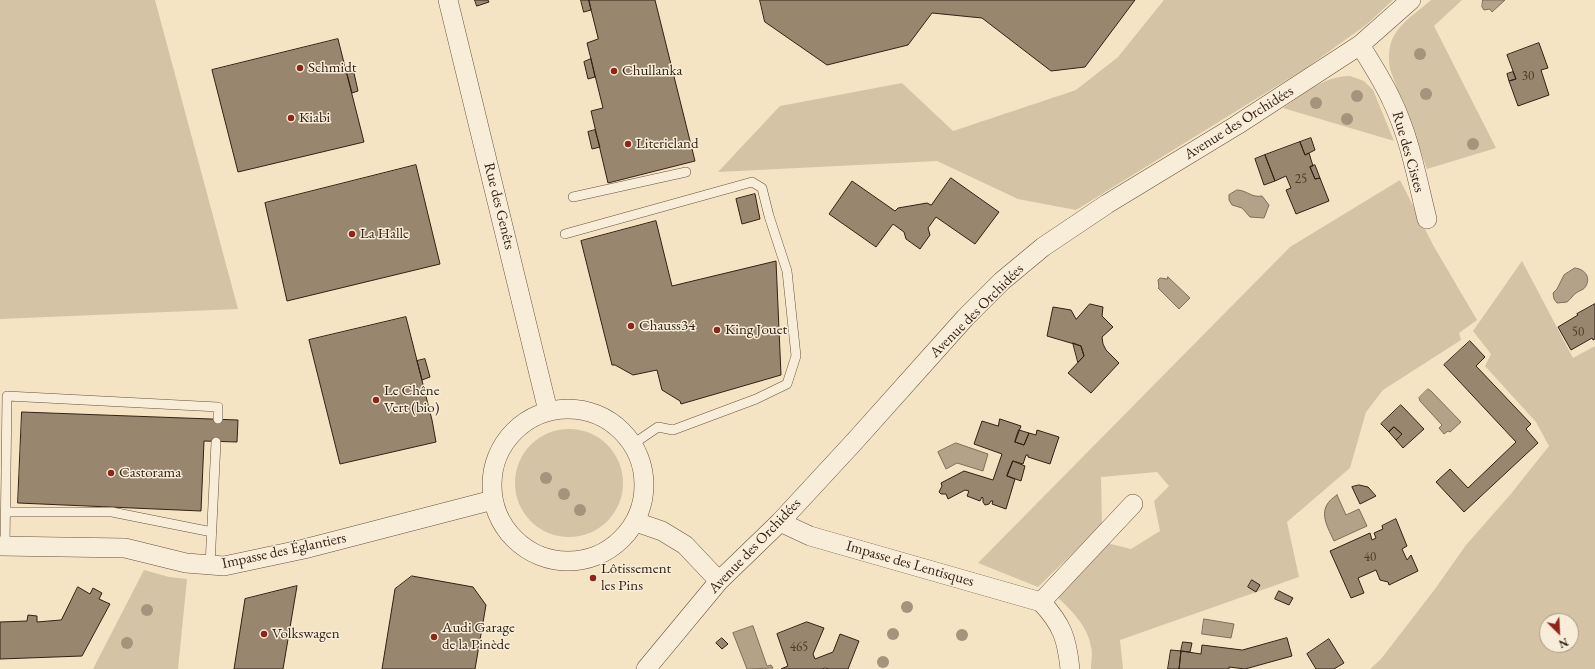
<!DOCTYPE html>
<meta charset="utf-8">
<style>
body{margin:0}
#map{position:relative;width:1595px;height:669px;overflow:hidden;background:#f5e4c3;font-family:"EB Garamond",serif}
canvas{display:block}
.north{position:absolute;left:1539px;top:613px;width:40px;height:40px;box-sizing:border-box;background:#f8edd8;border:1px solid #a99b8a;border-radius:50%;rotate:156deg;font-size:11px;font-weight:700;line-height:16px;text-align:center;color:#332014}
.north::after{content:'';display:block;margin:auto;width:14px;height:18px;background:#8f2418;clip-path:polygon(50% 0,100% 100%,50% 72%,0 100%)}
</style>
<div id="map">
<canvas width="1595" height="669"></canvas>
<div class="north">N</div>
</div>
<script>
const c = document.querySelector('canvas').getContext('2d');
c.lineJoin = 'round';
function paint(path, color) {
  c.fillStyle = color;
  c.fill(path, 'evenodd');
}
function strokePath(path, color, width, dash) {
  c.strokeStyle = color;
  c.lineWidth = width;
  c.lineCap = dash ? 'butt' : 'round';
  c.setLineDash(dash || []);
  c.stroke(path);
}
function write(font, color, halo, rows, align = 'center') {
  c.font = font + ' "EB Garamond",serif';
  c.lineWidth = 3;
  c.setLineDash([]);
  c.textBaseline = 'middle';
  c.strokeStyle = halo;
  c.fillStyle = color;
  for (const [text, x, y, turn = 0] of rows) {
    c.save();
    c.translate(x, y);
    c.rotate((+turn || 0) * Math.PI / 180);
    c.textAlign = isNaN(turn) ? turn : align;
    if (halo) c.strokeText(text, 0, 0);
    c.fillText(text, 0, 0);
    c.restore();
  }
}
paint(new Path2D(`
 M 0,0 L 155,0 L 238,309 L 0,319 Z
 M 1164,0 L 1393,0 L 1366,25 L 1306,68 L 1076,210 L 1018,199 L 937,161 L 718,172 L 780,106 L 902,83 L 953,131 L 1076,90 L 1118,57 Z
 M 1431,0 L 1462,0 L 1434,26 L 1496,148 L 1427,169 L 1390,69 C 1384,31 1406,22 1431,0 Z
 M 1350,76 L 1364,81 L 1373,90 L 1394,141 L 1283,108 C 1304,94 1324,76 1350,76 Z
 M 1400,180 L 1433,245 L 1477,320 L 1459,333 L 1461,340 L 1383,390 L 1366,412 L 1350,468 L 1287,522 L 1299,577 L 1120,640 L 1123,669 L 1091,669 C 1091,662 1093,654 1091,647 C 1088,626 1071,610 1056,596 L 1107,543 L 1131,549 L 1160,531 L 1154,501 L 1169,486 L 1157,472 L 1101,477 L 1102,525 L 1038,587 L 978,563 L 1290,247 Z
 M 1522,261 L 1573,358 L 1595,346 L 1595,669 L 1370,669 L 1381,659 L 1435,589 L 1466,545 L 1510,495 L 1549,446 L 1536,422 L 1485,366 L 1491,354 L 1473,331 ZM 1547,621 L 1571,621 L 1571,645 L 1547,645 Z
 M515 483a54 54 0 1 1 108 0a54 54 0 1 1-108 0Z
 M 144,570 L 169,577 L 187,579 L 178,669 L 93,669 Z`), '#d4c3a5');
const water = new Path2D(`
 M 1483,0 L 1505,0 L 1492,12 L 1490,9 L 1484,10 L 1482,7 Z
 M 1237,190 C 1247,190 1251,198 1262,196 L 1269,205 L 1264,218 L 1250,217 L 1242,208 L 1232,205 L 1229,200 L 1229,195 Z
 M 1575,268 C 1584,269 1591,276 1586,286 C 1584,290 1580,290 1576,293 C 1573,295 1571,299 1567,302 L 1557,303 L 1554,299 L 1553,293 L 1557,289 L 1564,275 Z
 M 1168,277 L 1190,298 L 1179,309 L 1158,288 L 1159,287 L 1158,280 L 1160,278 L 1167,279 Z
 M 1428,389 L 1431,391 L 1461,422 L 1450,432 L 1448,431 L 1444,434 L 1439,428 L 1442,425 L 1420,401 L 1419,398 Z
 M 956,443 L 988,454 L 983,471 L 957,463 L 946,469 L 938,452 Z
 M 1337,495 L 1346,515 L 1359,509 L 1367,526 L 1334,541 C 1326,524 1316,508 1337,495 Z
 M 1204,619 L 1234,624 L 1231,638 L 1202,634 Z
 M 753,626 L 767,666 L 771,665 L 773,668 L 747,669 L 733,633 Z`);
paint(water, '#b3a188');
strokePath(water, '#806d5a', 1);
const building = new Path2D(`
 M 475,0 L 488,0 L 489,2 L 477,6 Z
 M 581,0 L 589,0 L 591,10 L 584,12 Z
 M 589,0 L 655,0 L 695,161 L 608,183 L 591,111 L 603,108 L 587,43 L 598,39 Z
 M 760,0 L 1135,0 L 1085,67 L 1051,71 L 982,18 L 932,13 L 908,45 L 827,65 L 765,22 Z
 M 338,39 L 364,142 L 238,172 L 212,70 Z
 M 1539,43 L 1548,68 L 1541,70 L 1549,95 L 1518,106 L 1509,81 L 1516,79 L 1507,55 Z
 M 591,59 L 595,77 L 588,79 L 584,62 Z
 M 1513,72 L 1516,79 L 1509,81 L 1507,74 Z
 M 354,73 L 358,91 L 352,93 L 347,74 Z
 M 595,130 L 600,147 L 592,149 L 588,132 Z
 M 1311,138 L 1315,150 L 1305,155 L 1300,142 Z
 M 1300,142 L 1305,155 L 1309,153 L 1313,166 L 1310,167 L 1315,179 L 1320,178 L 1329,201 L 1296,214 L 1286,190 L 1291,188 L 1286,176 L 1275,181 L 1265,155 Z
 M 1265,155 L 1275,181 L 1264,185 L 1255,159 Z
 M 416,165 L 440,264 L 287,301 L 265,203 Z
 M 1315,165 L 1320,178 L 1315,179 L 1310,167 Z
 M 951,178 L 999,212 L 975,244 L 936,217 L 928,228 L 930,235 L 920,249 L 906,239 L 904,232 L 893,224 L 876,247 L 829,214 L 852,181 L 895,211 L 898,208 L 927,203 L 931,205 Z
 M 755,194 L 760,219 L 742,224 L 736,199 Z
 M 656,221 L 672,286 L 776,261 L 781,375 L 681,404 L 680,401 L 662,390 L 657,370 L 633,375 L 615,365 L 612,365 L 581,241 Z
 M 1090,304 L 1103,307 L 1102,316 L 1113,327 L 1102,337 L 1103,344 L 1106,350 L 1119,363 L 1091,393 L 1068,373 L 1084,356 L 1081,346 L 1047,336 L 1053,307 L 1071,310 L 1076,319 Z
 M 1595,304 L 1595,339 L 1593,340 L 1592,338 L 1571,350 L 1558,327 L 1578,315 L 1577,314 Z
 M 406,317 L 432,420 L 436,442 L 340,464 L 309,340 Z
 M 1470,341 L 1485,357 L 1476,366 L 1531,424 L 1526,429 L 1538,443 L 1464,512 L 1436,482 L 1450,469 L 1468,488 L 1516,442 L 1444,365 Z
 M 1073,343 L 1081,346 L 1084,356 L 1078,362 Z
 M 425,359 L 430,377 L 422,380 L 417,361 Z
 M 1401,405 L 1424,429 L 1403,448 L 1396,440 L 1402,434 L 1394,427 L 1389,432 L 1381,424 Z
 M 22,412 L 238,420 L 237,442 L 204,441 L 201,511 L 18,503 Z
 M 1000,419 L 1021,426 L 1015,442 L 1024,445 L 1029,433 L 1036,435 L 1037,430 L 1059,437 L 1050,464 L 1028,457 L 1028,455 L 1026,455 L 1023,464 L 1013,461 L 1007,476 L 1015,479 L 1006,509 L 992,504 L 993,501 L 991,501 L 989,504 L 985,505 L 983,502 L 983,498 L 982,497 L 980,501 L 967,496 L 969,491 L 965,490 L 948,499 L 946,494 L 941,494 L 939,492 L 942,486 L 941,483 L 964,471 L 993,480 L 1002,454 L 974,444 L 982,421 L 998,426 Z
 M 1394,427 L 1402,434 L 1396,440 L 1389,432 Z
 M 1019,430 L 1029,433 L 1024,445 L 1015,442 Z
 M 1013,461 L 1025,466 L 1021,481 L 1007,476 Z
 M 1359,485 L 1368,487 L 1376,496 L 1360,504 L 1352,487 Z
 M 1396,519 L 1407,546 L 1402,549 L 1407,560 L 1411,555 L 1418,571 L 1389,585 L 1388,582 L 1380,580 L 1376,570 L 1358,578 L 1364,593 L 1351,598 L 1330,551 L 1370,533 L 1372,540 L 1376,538 L 1374,533 L 1383,529 L 1382,526 Z
 M 412,576 L 473,587 L 486,605 L 475,669 L 382,669 L 395,589 Z
 M 1252,580 L 1260,585 L 1256,592 L 1248,587 Z
 M 297,586 L 283,669 L 234,669 L 245,599 Z
 M 78,587 L 90,594 L 93,588 L 102,593 L 99,599 L 110,604 L 82,656 L 0,659 L 0,622 L 27,621 L 28,615 L 37,616 L 37,622 L 61,620 Z
 M 1279,591 L 1293,598 L 1289,605 L 1275,599 Z
 M 807,622 L 824,628 L 813,654 L 815,659 L 833,652 L 840,634 L 859,641 L 848,669 L 829,669 L 825,668 L 822,669 L 781,669 L 788,666 L 777,634 Z
 M 722,638 L 728,644 L 722,649 L 716,643 Z
 M 1287,638 L 1292,656 L 1245,669 L 1229,667 L 1229,669 L 1179,669 L 1181,651 L 1201,654 L 1202,645 L 1242,650 Z
 M 1329,639 L 1344,663 L 1334,669 L 1316,669 L 1307,654 Z
 M 1183,642 L 1192,643 L 1190,652 L 1181,651 Z
 M 1171,650 L 1181,651 L 1179,669 L 1168,669 Z`);
paint(building, '#98866f');
strokePath(building, '#332014', 1);
const service = new Path2D(`
 M 573,197 L 686,172
 M 565,234 L 752,182 L 762,188 L 769,216 L 787,271 L 796,356 L 787,384 L 756,399 L 673,430 L 658,427 L 633,444
 M 5,512 L 112,512 L 212,532
 M 5,546 L 7,396 L 218,407 L 218,419
 M 210,565 L 216,442`);
const minor = new Path2D(`
 M 448,0 L 548,411
 M 1360,45 C 1371,63 1383,81 1392,101 C 1410,138 1417,179 1427,219
 M492 485a76 76 0 1 1 152 0a76 76 0 1 1-152 0Z
 M 636,522 L 662,531 L 685,545 L 719,581
 M 780,522 L 810,536 L 1041,602 C 1062,624 1067,639 1070,669
 M 0,546 L 125,548 L 186,563 L 224,566 L 304,549 L 493,500
 M 1041,602 L 1133,504
 M 646,669 L 719,581 L 780,522 L 854,442 L 965,318 L 1002,281 L 1043,247 L 1107,204 L 1237,125 L 1360,45 L 1411,0`);
strokePath(service, '#645140', 10);
strokePath(minor, '#645140', 20);
strokePath(service, '#f8edd8', 9);
strokePath(minor, '#f8edd8', 19);
c.fillStyle = '#a5937b';
for (const [x, y] of [
 [1420,54],
 [1426,94],
 [1357,96],
 [1316,103],
 [1347,119],
 [1473,144],
 [546,478],
 [564,494],
 [580,510],
 [907,607],
 [147,610],
 [893,634],
 [962,635],
 [127,643],
 [883,662]
]) {
  c.beginPath();
  c.arc(x, y, 6, 0, 2 * Math.PI);
  c.fill();
}
for (const [x, y, r, color] of [
 [300,68,4,"#8f2418"],
 [614,71,4,"#8f2418"],
 [291,118,4,"#8f2418"],
 [628,144,4,"#8f2418"],
 [352,234,4,"#8f2418"],
 [631,326,4,"#8f2418"],
 [717,330,4,"#8f2418"],
 [376,400,4,"#8f2418"],
 [111,473,4,"#8f2418"],
 [593,578,4,"#8f2418"],
 [264,634,4,"#8f2418"],
 [434,637,4,"#8f2418"]
]) {
  const dot = new Path2D();
  dot.arc(x, y, r, 0, 2 * Math.PI);
  c.fillStyle = color;
  c.fill(dot);
  strokePath(dot, '#f8edd8', 1.5);
}
write('13px', '#4c3a2b', null, [
 ["30",1528,76],
 ["25",1301,179],
 ["50",1578,332],
 ["40",1370,557],
 ["465",799,647]
]);
write('15px', '#332014', '#f8edd8', [
 ["Schmidt",308,68],
 ["Chullanka",622,71],
 ["Kiabi",299,118],
 ["Literieland",636,144],
 ["La Halle",360,234],
 ["Chauss34",639,326],
 ["King Jouet",725,330],
 ["Le Chêne",384,391],
 ["Vert (bio)",384,408],
 ["Castorama",119,473],
 ["Lôtissement",601,569],
 ["les Pins",601,586],
 ["Audi Garage",442,628],
 ["de la Pinède",442,645],
 ["Volkswagen",272,634]
], 'left');
write('15px', '#332014', '#f8edd8', [
 ["Avenue des Orchidées",1239,123,-32],
 ["Rue des Cistes",1408,152,74],
 ["Rue des Genêts",499,206,76],
 ["Avenue des Orchidées",977,311,-45],
 ["Avenue des Orchidées",755,546,-46],
 ["Impasse des Églantiers",284,551,-12],
 ["Impasse des Lentisques",910,564,16]
]);
</script>
